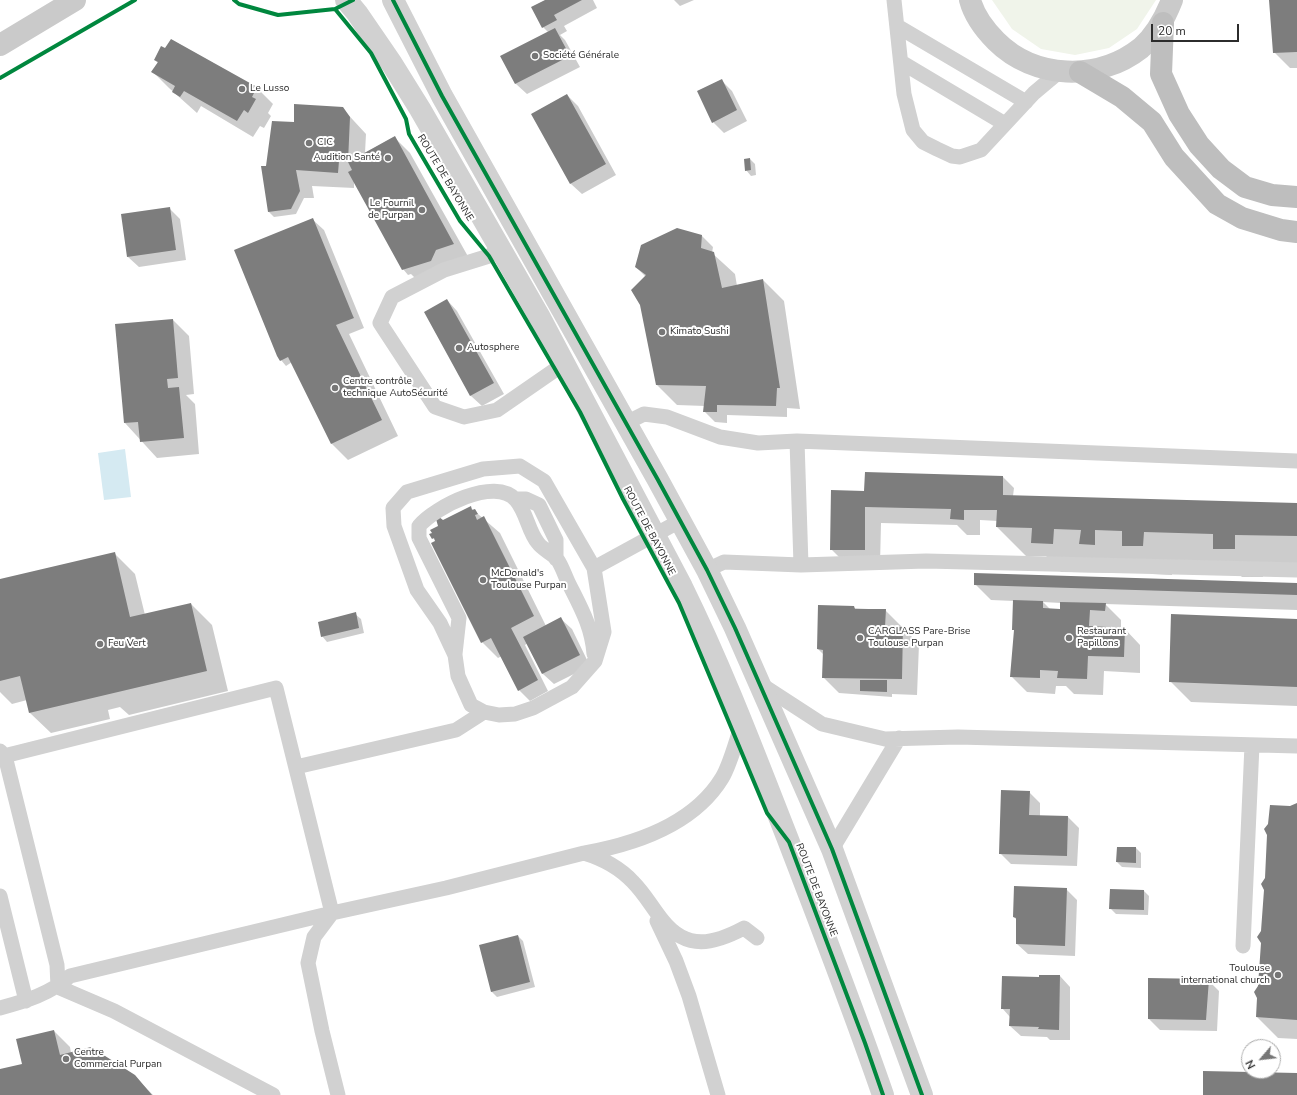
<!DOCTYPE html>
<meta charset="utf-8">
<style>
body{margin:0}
#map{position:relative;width:1297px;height:1095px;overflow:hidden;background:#fff;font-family:"Nunito Sans",sans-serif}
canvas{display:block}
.north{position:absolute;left:1241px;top:1039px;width:40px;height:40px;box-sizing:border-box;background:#fff;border:1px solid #ababab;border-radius:50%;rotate:242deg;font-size:11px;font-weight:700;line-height:16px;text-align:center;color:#2c2c2c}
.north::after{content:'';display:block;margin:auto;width:14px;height:18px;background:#767676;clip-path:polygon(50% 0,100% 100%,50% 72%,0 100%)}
.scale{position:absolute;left:1151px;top:24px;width:88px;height:18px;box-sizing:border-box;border:2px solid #2c2c2c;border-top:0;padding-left:5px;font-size:12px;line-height:14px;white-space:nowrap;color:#2c2c2c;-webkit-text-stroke:3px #fff;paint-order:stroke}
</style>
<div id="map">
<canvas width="1297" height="1095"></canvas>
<div class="north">N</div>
<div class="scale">20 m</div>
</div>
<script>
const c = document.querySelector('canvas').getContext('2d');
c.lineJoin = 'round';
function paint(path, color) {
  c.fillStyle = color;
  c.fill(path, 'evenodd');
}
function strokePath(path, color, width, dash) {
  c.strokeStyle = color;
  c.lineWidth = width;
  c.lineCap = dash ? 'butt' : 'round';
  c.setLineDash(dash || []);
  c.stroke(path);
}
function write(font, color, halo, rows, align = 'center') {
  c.font = font + ' "Nunito Sans",sans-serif';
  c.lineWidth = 4;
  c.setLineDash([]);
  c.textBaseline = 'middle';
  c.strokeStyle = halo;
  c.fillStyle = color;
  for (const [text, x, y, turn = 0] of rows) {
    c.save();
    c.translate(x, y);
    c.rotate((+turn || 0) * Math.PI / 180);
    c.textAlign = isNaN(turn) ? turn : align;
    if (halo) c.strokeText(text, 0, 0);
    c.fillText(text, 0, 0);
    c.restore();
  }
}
paint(new Path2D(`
 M 992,0 L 1156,0 L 1137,29 L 1109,48 L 1075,55 L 1041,49 L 1012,29 Z`), '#f0f4ea');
paint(new Path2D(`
 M 125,449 L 131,497 L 104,500 L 98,453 Z`), '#d5eaf2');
paint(new Path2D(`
 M 546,0 L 593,0 L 597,8 L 564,26 L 567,31 L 560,35 L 565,40 L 580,67 L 527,94 L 516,84 L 502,57 L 548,32 L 543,27 Z
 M 674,0 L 694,0 L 680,6 Z
 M 1270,0 L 1297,0 L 1297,68 L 1290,68 L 1274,52 Z
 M 172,40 L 257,88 L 273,104 L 268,113 L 271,116 L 264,128 L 260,126 L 253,137 L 201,106 L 197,113 L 169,88 L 153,72 L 158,63 L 155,60 L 166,50 Z
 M 721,80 L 732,91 L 747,121 L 724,133 L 713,122 L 698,91 Z
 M 567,95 L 578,106 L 616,175 L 582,194 L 571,184 Z
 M 342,108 L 366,134 L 365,153 L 394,137 L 410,153 L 470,260 L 415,278 L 411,274 L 408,275 L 403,269 L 354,181 L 354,188 L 312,186 L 314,198 L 304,198 L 296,214 L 274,217 L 269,212 L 262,167 L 266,166 L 295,123 Z
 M 750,159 L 755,164 L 756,175 L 751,176 L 746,170 Z
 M 169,208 L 180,219 L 186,260 L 139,267 L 128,257 Z
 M 313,220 L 324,230 L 364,328 L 349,334 L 398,436 L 348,460 L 332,444 L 292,362 L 286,366 L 281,360 Z
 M 702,236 L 713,247 L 712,253 L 735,274 L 737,286 L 763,280 L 784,301 L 800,409 L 787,408 L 787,417 L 727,415 L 727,423 L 715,422 L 704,411 L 705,406 L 677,405 L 657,385 L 646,277 L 636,267 Z
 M 447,300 L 457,311 L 504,394 L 482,406 L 471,396 L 425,312 Z
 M 173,320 L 189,336 L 194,394 L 186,395 L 195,404 L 199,454 L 157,458 L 125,423 Z
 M 1003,477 L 1014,488 L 1013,496 L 1297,504 L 1297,564 L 1264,563 L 1263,577 L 1242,577 L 1227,562 L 1172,560 L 1172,575 L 1152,574 L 1137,559 L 1124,559 L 1123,573 L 1061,572 L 1046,556 L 1026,556 L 997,527 L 998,521 L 980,520 L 980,535 L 967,535 L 957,525 L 881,523 L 880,565 L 847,565 L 831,549 L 865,492 Z
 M 471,508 L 500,533 L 546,626 L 561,619 L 572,629 L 590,666 L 554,684 L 543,674 L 528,643 L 525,645 L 548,691 L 530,701 L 519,690 L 502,656 L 498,658 L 482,642 L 436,541 L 433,538 L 443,521 Z
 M 114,553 L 135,574 L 145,615 L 191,604 L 212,625 L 228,691 L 129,715 L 120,707 L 108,710 L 110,719 L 51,733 L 30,713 L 27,700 L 12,704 L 0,692 L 0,580 Z
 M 975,584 L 1297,584 L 1297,610 L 1105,604 L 1121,620 L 1121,628 L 1124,628 L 1140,645 L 1140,673 L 1104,671 L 1103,695 L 1074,694 L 1066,686 L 1056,686 L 1055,694 L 1027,692 L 1011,676 L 1015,631 L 1013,629 L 1014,601 L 991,600 ZM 1043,602 L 1061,603 L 1061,610 L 1051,610 Z
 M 819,606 L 885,610 L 919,644 L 917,695 L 892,694 L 892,697 L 839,693 L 823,677 L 824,655 L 818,649 Z
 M 355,614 L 361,619 L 364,633 L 327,642 L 322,636 Z
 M 1297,620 L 1297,706 L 1191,702 L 1170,681 Z
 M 1029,792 L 1040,803 L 1040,816 L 1068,817 L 1079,828 L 1077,866 L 1011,864 L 1000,853 Z
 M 1297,804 L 1297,1039 L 1278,1038 L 1257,1017 L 1266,879 L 1290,807 Z
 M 1136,848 L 1141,853 L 1141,868 L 1122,867 L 1117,862 Z
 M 1066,889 L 1077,900 L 1075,956 L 1028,954 L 1017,944 L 1017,920 L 1014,917 Z
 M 1144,891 L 1149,896 L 1148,915 L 1116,914 L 1110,908 Z
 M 518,936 L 523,941 L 535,987 L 497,997 L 492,992 L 481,945 Z
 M 1060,976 L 1070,987 L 1070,1040 L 1050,1040 L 1047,1037 L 1021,1036 L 1010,1026 L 1010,1017 L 1002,1008 L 1040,978 Z
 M 1149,979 L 1208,980 L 1219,991 L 1217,1031 L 1160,1030 L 1149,1019 Z
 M 54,1031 L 70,1047 L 71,1053 L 134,1076 L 153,1095 L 0,1095 L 0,1070 L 23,1065 Z`), '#0003');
paint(new Path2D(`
 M 545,0 L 582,0 L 554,15 L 557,20 L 542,28 L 531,7 Z
 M 1269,0 L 1297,0 L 1297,52 L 1273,53 Z
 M 555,28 L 570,56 L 515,84 L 500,56 Z
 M 171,39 L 257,87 L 252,97 L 256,99 L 248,113 L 244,110 L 237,121 L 184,91 L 180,97 L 172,92 L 175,86 L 151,72 L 158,62 L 154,60 L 161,46 L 165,48 Z
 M 722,79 L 737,110 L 712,123 L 697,91 Z
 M 567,94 L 606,164 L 570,184 L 531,114 Z
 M 294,104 L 343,107 L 350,117 L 348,162 L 395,136 L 454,244 L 436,250 L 431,261 L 402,270 L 348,172 L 352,170 L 348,162 L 339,161 L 338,173 L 296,170 L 300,191 L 291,209 L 268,212 L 261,166 L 266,166 L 272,121 L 294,122 Z
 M 750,158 L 751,170 L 745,171 L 744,159 Z
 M 170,207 L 176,250 L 127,257 L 121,214 Z
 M 313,218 L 353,316 L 354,318 L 336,325 L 382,420 L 331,444 L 288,357 L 280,361 L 277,356 L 234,250 Z
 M 677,228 L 702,235 L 701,248 L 714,252 L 722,288 L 763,279 L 780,388 L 777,388 L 776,406 L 717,405 L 717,412 L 703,412 L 706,386 L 656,385 L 640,305 L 631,290 L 646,275 L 635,267 L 641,245 Z
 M 447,299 L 494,383 L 470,396 L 424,312 Z
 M 173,319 L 178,378 L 167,379 L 168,388 L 179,387 L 184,438 L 140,442 L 138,422 L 124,423 L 115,324 Z
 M 865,472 L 1003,476 L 1003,495 L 1297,503 L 1297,536 L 1235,535 L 1235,549 L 1213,549 L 1213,534 L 1144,532 L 1143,546 L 1122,546 L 1122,531 L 1095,530 L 1095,545 L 1079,544 L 1081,530 L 1054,529 L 1053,544 L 1031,543 L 1032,528 L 996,527 L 997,510 L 964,510 L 964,520 L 950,519 L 951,509 L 865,507 L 865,550 L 830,550 L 831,490 L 864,491 Z
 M 471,506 L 472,510 L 475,509 L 478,514 L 475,515 L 477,520 L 484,516 L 534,616 L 511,628 L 538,680 L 518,691 L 491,638 L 481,643 L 431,543 L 435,541 L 434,538 L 432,539 L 429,534 L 432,533 L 430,530 L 438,526 L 436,519 L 439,517 L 443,520 Z
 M 115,552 L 130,617 L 191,603 L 207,671 L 29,713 L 20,676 L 0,681 L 0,579 Z
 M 974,573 L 1297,583 L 1297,595 L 974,585 Z
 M 1013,600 L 1043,601 L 1043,608 L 1060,609 L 1060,602 L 1106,603 L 1105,611 L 1090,610 L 1089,626 L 1125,628 L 1124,657 L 1088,656 L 1087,679 L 1057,678 L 1058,671 L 1040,670 L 1040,678 L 1010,677 L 1014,630 L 1012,630 Z
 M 818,605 L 854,606 L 855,609 L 886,609 L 885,627 L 903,627 L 902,679 L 822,678 L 823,650 L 817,649 Z
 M 356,612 L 359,628 L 321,637 L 318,622 Z
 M 1171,614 L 1297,619 L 1297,687 L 1169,682 Z
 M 561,617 L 580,655 L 542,674 L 523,637 Z
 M 860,680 L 887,680 L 887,692 L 860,691 Z
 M 1001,790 L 1030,791 L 1029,815 L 1068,816 L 1067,856 L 999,854 Z
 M 1297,803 L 1297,1020 L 1256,1017 L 1257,998 L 1254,992 L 1258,986 L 1261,943 L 1257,937 L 1261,931 L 1264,890 L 1261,884 L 1265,878 L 1267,835 L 1264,829 L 1268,824 L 1270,805 L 1290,806 Z
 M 1117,847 L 1136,847 L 1136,863 L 1116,862 Z
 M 1014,886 L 1067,888 L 1065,946 L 1016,944 L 1016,918 L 1013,917 Z
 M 1110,889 L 1144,890 L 1144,910 L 1109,909 Z
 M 518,935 L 530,982 L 491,992 L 479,945 Z
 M 1039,975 L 1060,975 L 1059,1030 L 1038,1029 L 1039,1027 L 1009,1026 L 1010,1009 L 1001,1009 L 1002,976 L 1039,977 Z
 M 1148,978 L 1209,979 L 1206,1020 L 1148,1019 Z
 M 54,1030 L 60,1055 L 91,1047 L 135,1075 L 152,1095 L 0,1095 L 0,1069 L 22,1064 L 16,1039 Z
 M 1203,1071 L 1297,1073 L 1297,1095 L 1203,1095 Z`), '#7d7d7d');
strokePath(new Path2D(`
 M 894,0 L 904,94 L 913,130 L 923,142 L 937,149 L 952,156 L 960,157 L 981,150 L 1034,93 L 1059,72
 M 897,26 L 1026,102
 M 901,62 L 1005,124
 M 500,249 L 489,256 L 444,270 L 392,297 L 380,323 L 435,407 L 464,417 L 497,410 L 565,363
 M 626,423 L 644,414 L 667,417 L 720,437 L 758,443 L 797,441
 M 520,466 L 544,481 L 594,568 L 604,632 L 595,661 L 572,687 L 533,708 L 515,714 L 499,715 L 484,712 L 471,705 L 458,676 L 455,655 L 440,623 L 417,590 L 394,526 L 393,508 L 407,492 L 483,469 Z
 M 515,499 L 526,499 L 539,505 L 556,540 L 556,559
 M 801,565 L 926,561 L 1297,570
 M 594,568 L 680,521
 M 707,570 L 724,562 L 801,565 L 797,441 L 1297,461
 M 455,654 L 459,618 L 419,538 L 419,526 C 435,507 495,476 516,500 C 527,513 528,531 538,543 C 543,550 552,553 557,559 C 562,566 565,576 569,584 C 581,608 592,627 594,654
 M 762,685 L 822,724 L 885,739 L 958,737 L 1297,746
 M 0,751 L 5,756 L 57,965 L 58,987
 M 0,757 L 276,688 L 332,913 L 70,976 C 50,994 26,1001 0,1008
 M 296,767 L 456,730 L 484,712
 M 832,849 L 899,738
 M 585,853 C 635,844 694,824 722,778 C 730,765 737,739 742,723
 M 0,896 L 26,1001
 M 657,921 L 676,961 L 689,996 L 718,1095
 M 1243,946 L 1252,745
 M 58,987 L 114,1011 L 273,1095
 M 338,1095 L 322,1031 L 308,963 L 314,937 L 332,913 L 446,888 L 584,853 C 604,859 619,867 633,882 C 645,894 653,909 663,921 C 687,951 714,944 744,928 L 757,938`), '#d1d1d1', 15);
strokePath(new Path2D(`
 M 346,0 L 357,13 L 392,64 L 420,109 L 539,316 L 682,587 C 722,668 754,753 787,837 C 820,923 853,1008 883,1095
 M 393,0 L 442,96 L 658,480 L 707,570 L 735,628 L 832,849 L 922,1095`), '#d1d1d1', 22);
strokePath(new Path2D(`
 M 970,0 C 974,15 985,30 996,41 C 1034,79 1098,82 1141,48 C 1156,35 1165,18 1172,0
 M 0,45 L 75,0`), '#cacaca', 22);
strokePath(new Path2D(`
 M 1163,23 L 1161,74 L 1179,114 L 1199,145 L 1221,169 L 1245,187 L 1272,195 L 1297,197
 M 1080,72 L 1122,97 L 1152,122 L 1174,157 L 1217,204 L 1242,218 L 1281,230 L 1297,232`), '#bebebe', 22);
strokePath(new Path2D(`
 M 234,0 L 239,4 L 278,15 L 335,9 L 353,0
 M 393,0 L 442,96 L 658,480 L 707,570 L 735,628 L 832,849 L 922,1095
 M 335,9 L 371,53 L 406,119 L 409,134 L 460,221 L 489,256 L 580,412 L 623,499 L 679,603 L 767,813 L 789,842 L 865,1043 L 883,1095
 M 0,78 L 135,0`), '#00873e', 4);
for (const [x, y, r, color] of [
 [535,56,4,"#767676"],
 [242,89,4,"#767676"],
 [309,143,4,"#767676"],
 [388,158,4,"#767676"],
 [422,210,4,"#767676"],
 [662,332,4,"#767676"],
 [459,348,4,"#767676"],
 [335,388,4,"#767676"],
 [483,580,4,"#767676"],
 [860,638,4,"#767676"],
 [1069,638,4,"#767676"],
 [100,644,4,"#767676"],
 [1278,975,4,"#767676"],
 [66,1059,4,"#767676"]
]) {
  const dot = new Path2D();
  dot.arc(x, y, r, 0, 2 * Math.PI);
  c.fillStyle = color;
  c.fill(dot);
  strokePath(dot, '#fff', 1.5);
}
write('10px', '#2c2c2c', '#fff', [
 ["Société Générale",543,56],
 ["Le Lusso",250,89],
 ["CIC",317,143],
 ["Audition Santé",380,158,"right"],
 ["Le Fournil",414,204,"right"],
 ["de Purpan",414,216,"right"],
 ["Kimato Sushi",670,332],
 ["Autosphere",467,348],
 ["Centre contrôle",343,382],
 ["technique AutoSécurité",343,394],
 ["McDonald's",491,574],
 ["Toulouse Purpan",491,586],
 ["CARGLASS Pare-Brise",868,632],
 ["Toulouse Purpan",868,644],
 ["Restaurant",1077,632],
 ["Papillons",1077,644],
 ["Feu Vert",108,644],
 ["Toulouse",1270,969,"right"],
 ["international church",1270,981,"right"],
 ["Centre",74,1053],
 ["Commercial Purpan",74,1065]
], 'left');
write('10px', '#2c2c2c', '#fff', [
 ["ROUTE DE BAYONNE",445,178,59],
 ["ROUTE DE BAYONNE",649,531,62],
 ["ROUTE DE BAYONNE",816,890,69]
]);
</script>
